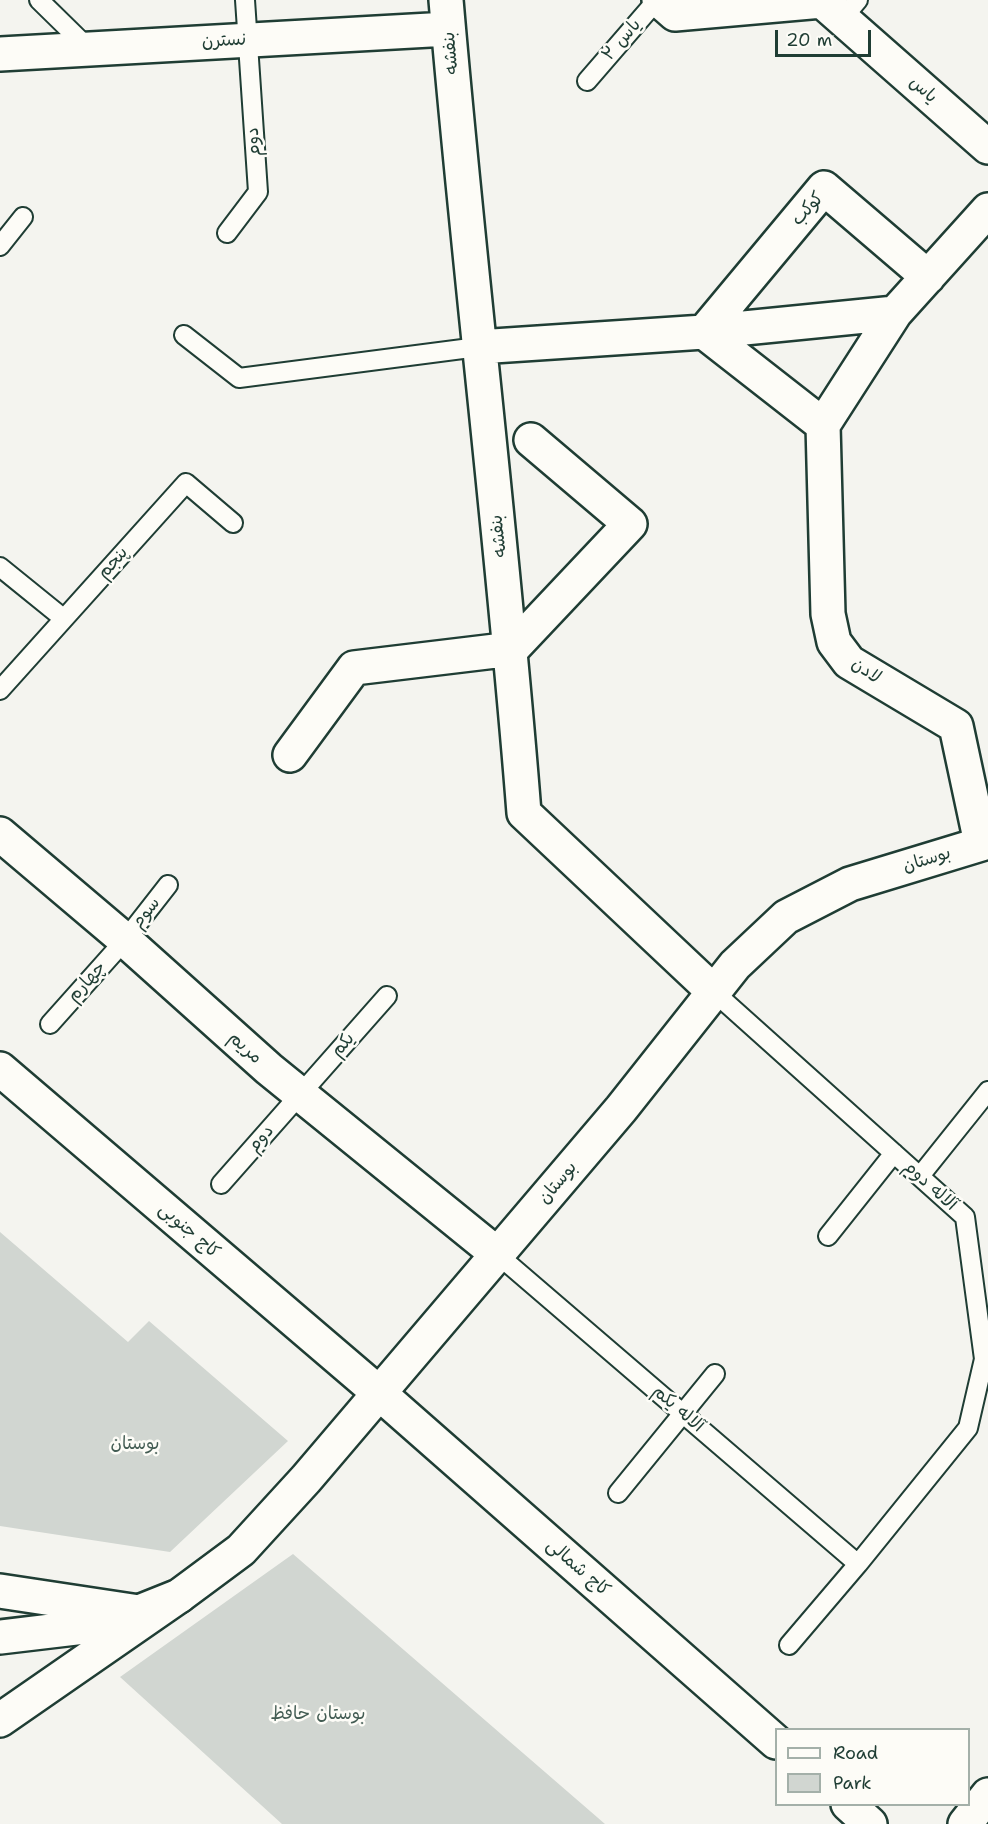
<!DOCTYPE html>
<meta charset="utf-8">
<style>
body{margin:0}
#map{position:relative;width:988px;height:1824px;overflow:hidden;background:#f4f4ef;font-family:"Shantell Sans",sans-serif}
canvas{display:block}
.legend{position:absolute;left:775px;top:1728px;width:195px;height:78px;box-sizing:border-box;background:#fdfcf7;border:2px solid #a4b0a9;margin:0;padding:8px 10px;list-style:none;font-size:18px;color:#1f3d34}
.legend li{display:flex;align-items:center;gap:12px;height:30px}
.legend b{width:30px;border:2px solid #a4b0a9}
.scale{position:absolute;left:775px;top:30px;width:96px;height:27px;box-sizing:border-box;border:3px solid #1f3d34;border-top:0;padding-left:8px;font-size:18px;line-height:21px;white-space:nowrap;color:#1f3d34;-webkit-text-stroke:4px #fdfcf7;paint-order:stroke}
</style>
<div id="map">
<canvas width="988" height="1824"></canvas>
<ul class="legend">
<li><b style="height:8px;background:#fdfcf7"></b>Road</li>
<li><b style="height:16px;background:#d1d6d1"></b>Park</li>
</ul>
<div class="scale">20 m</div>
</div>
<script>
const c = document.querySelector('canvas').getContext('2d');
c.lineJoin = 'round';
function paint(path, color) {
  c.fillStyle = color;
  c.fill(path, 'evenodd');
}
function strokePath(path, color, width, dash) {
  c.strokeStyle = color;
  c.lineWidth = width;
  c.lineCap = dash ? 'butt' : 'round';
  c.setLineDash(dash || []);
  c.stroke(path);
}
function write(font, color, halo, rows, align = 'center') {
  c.font = font + ' "Shantell Sans","Playpen Sans Arabic",sans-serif';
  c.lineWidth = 5;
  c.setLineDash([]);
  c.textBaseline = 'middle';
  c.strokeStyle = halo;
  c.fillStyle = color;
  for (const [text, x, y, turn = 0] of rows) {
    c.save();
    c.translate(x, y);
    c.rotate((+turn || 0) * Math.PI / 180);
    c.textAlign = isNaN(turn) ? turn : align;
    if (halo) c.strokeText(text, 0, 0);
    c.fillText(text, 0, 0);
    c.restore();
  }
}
paint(new Path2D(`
 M 0,1232 L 128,1342 L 149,1321 L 288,1441 L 170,1552 L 0,1526 Z
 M 293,1554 L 605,1824 L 282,1824 L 120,1677 Z`), '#d1d6d1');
const lane = new Path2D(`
 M 39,0 L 89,49
 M 842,19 L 858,0
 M 587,81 L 657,0
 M 227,233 L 258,192 L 245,0
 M 0,246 L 23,217
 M 184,335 L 239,378 L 478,347
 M 0,567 L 63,618
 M 0,690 L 186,483 L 233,523
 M 714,992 L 965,1217 L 984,1359 L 968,1428 L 858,1564 L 789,1645
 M 50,1024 L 125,940 L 168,885
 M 920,1176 L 988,1091
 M 221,1184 L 387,996
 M 828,1236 L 894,1153
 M 497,1254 L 858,1564
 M 618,1493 L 715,1374`);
const street = new Path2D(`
 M 446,0 C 469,271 503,542 524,813 L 714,992
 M 659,0 L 675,14 L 822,1 L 988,147
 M 0,54 L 448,29
 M 895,313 L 823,425 L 704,332 L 824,188 L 928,277
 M 478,347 L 704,332 L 895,313 L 988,210
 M 823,425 L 828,614 L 834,642 L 849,662 L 956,726 L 981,843
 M 290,755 L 354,668 L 512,649 L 630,524 L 531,440
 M 0,834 L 125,940 L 269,1069 L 497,1254
 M 0,1069 L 379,1393 L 776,1742
 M 848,1804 L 870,1824
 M 965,1824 L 988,1795`);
const secondary = new Path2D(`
 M 0,1637 L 101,1625 L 139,1612 L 179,1596 L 241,1550 L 306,1479 L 621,1109 L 735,965 L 786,917 L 850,884 L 988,842`);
const primary = new Path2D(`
 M 0,1591 L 139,1612
 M 0,1720 L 179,1596`);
strokePath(lane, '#1f3d34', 22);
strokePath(street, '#1f3d34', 38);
strokePath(secondary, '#1f3d34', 38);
strokePath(primary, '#1f3d34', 38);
strokePath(lane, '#fdfcf7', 18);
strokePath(street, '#fdfcf7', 33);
strokePath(secondary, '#fdfcf7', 33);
strokePath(primary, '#fdfcf7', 33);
write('18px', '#1f3d34', '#fdfcf7', [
 ["یاس ۲",622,40,-49],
 ["نسترن",224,41,-3],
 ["بنفشه",451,53,-95],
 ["یاس",923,90,41],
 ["دوم",254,142,-94],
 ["کوکب",808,209,-47],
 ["بنفشه",499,536,-96],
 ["پنجم",113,563,-48],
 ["لادن",866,671,35],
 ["بوستان",927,860,-17],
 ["سوم",146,913,-52],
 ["چهارم",87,982,-48],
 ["یکم",343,1045,-48],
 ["مریم",245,1048,42],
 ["دوم",261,1139,-49],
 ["بوستان",558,1183,-50],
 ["آلاله دوم",930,1186,42],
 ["کاج جنوبی",189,1231,41],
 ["آلاله یکم",678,1409,41],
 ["کاج شمالی",578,1568,41]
]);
write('18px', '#435c53', '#fdfcf7', [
 ["بوستان",135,1444],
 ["بوستان حافظ",318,1714]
]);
</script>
